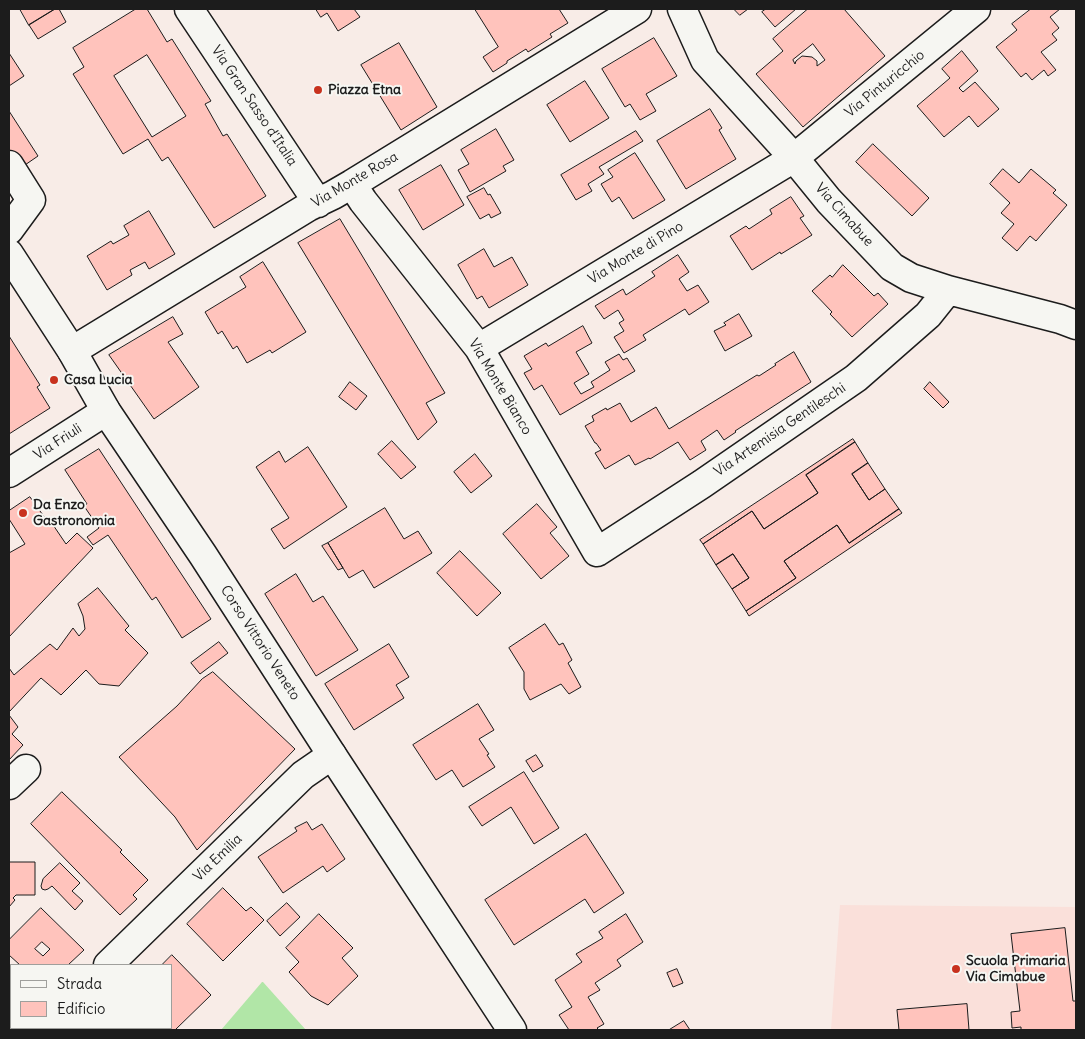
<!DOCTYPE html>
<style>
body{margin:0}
#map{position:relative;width:1085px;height:1039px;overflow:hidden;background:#f8ece7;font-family:Delius,sans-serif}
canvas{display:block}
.frame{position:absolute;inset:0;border:10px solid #1c1c1c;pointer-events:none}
.legend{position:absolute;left:10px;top:964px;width:162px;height:65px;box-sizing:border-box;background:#f6f6f2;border:1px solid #9f9f9c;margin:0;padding:6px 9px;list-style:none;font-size:15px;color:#1c1c1c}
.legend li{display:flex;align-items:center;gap:10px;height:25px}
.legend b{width:25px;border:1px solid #9f9f9c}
</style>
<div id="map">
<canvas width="1085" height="1039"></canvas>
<div class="frame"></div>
<ul class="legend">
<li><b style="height:6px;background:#f6f6f2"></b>Strada</li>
<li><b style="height:14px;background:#ffc3bc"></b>Edificio</li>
</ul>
</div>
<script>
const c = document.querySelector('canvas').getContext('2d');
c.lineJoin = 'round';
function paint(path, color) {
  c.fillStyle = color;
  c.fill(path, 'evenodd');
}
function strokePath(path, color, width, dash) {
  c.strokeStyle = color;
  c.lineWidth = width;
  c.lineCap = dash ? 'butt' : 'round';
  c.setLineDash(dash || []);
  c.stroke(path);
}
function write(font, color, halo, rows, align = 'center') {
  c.font = font + ' Delius,sans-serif';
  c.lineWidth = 4;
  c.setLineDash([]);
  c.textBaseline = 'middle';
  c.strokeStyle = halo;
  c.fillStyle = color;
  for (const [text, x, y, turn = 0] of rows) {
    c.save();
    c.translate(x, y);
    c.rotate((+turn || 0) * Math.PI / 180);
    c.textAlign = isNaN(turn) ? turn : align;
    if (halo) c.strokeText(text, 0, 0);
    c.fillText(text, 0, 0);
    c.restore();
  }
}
paint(new Path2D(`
 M 840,905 L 1076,907 L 1076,1030 L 831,1030 Z`), '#fae0da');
paint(new Path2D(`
 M 262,982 L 263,982 L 306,1030 L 221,1030 Z`), '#b1e6a7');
const building = new Path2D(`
 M 20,9 L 55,9 L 29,25 Z
 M 55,9 L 59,9 L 66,22 L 38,39 L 29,25 Z
 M 136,9 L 147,9 L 167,42 L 172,39 L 211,101 L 205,104 L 223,136 L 227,134 L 266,196 L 214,228 L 168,157 L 162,161 L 148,139 L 123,154 L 73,74 L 84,67 L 73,48 ZM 147,55 L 186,116 L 152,137 L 114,76 Z
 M 316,9 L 354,9 L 360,17 L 338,31 L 327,13 L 321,17 Z
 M 475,9 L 559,9 L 568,23 L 550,34 L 552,37 L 528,52 L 526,49 L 507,61 L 507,63 L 493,72 L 483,57 L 498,47 Z
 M 734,9 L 748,9 L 740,15 Z
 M 766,9 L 796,9 L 775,27 L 762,12 Z
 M 808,9 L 844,9 L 885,56 L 803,127 L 756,74 L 783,51 L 773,39 ZM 813,44 L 825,60 L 817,66 L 817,61 L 812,57 L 802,56 L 796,61 L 795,64 L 793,60 Z
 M 1031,9 L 1060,9 L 1050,17 L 1059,28 L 1052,34 L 1057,40 L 1041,52 L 1056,70 L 1048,76 L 1044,70 L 1032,80 L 1026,73 L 1021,77 L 996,47 L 1017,30 L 1012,24 Z
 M 654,38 L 677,76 L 646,94 L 656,111 L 640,120 L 630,104 L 625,107 L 602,69 Z
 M 399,43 L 437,107 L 401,130 L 361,65 Z
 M 962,51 L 978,71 L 959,88 L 963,92 L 975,82 L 999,109 L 978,127 L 969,116 L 944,137 L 917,106 L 950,78 L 942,69 Z
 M 9,53 L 24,76 L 9,86 Z
 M 585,81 L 609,118 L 570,142 L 547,105 Z
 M 710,109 L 722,128 L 719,130 L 736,159 L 686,189 L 657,141 Z
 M 9,111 L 38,156 L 9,176 Z
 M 496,129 L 514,160 L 503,166 L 506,171 L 470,192 L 458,170 L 469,164 L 461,150 Z
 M 636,131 L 643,141 L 599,167 L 604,174 L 588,184 L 592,191 L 576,200 L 561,175 Z
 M 873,144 L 929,198 L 912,216 L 856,162 Z
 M 635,153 L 665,200 L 633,219 L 619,197 L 612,202 L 601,184 L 613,177 L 608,170 Z
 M 441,165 L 464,205 L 423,230 L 399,190 Z
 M 1003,169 L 1019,183 L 1031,169 L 1056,190 L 1053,193 L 1067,205 L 1036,241 L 1030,236 L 1017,251 L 1002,238 L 1014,224 L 1001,213 L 1010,203 L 990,184 Z
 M 484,188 L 488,195 L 490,194 L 501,213 L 491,218 L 489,214 L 480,219 L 467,197 Z
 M 791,197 L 804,216 L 800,218 L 812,235 L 781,254 L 780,252 L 752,270 L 730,236 L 746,226 L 749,229 L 772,214 L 770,210 Z
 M 149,211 L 175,254 L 149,269 L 145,262 L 130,270 L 132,275 L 107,290 L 87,256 L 111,241 L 113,244 L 129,235 L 124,226 Z
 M 340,219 L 445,393 L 426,403 L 437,422 L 418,440 L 298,243 Z
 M 484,249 L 494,267 L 512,257 L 528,285 L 489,308 L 482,296 L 477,299 L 458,265 Z
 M 678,255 L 689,272 L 679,279 L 687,291 L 698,285 L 709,302 L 689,315 L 685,309 L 643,335 L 646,340 L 624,353 L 614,337 L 624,331 L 619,323 L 624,320 L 618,310 L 604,319 L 595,306 L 623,289 L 626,295 L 655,276 L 652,272 Z
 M 263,262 L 306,332 L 272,353 L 270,350 L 247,363 L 237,346 L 233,349 L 222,331 L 218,334 L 205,312 L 246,287 L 240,277 Z
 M 843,265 L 874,296 L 878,293 L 888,304 L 852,337 L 830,314 L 832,312 L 812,291 L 830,275 L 832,277 Z
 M 739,314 L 752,336 L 725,351 L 714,331 L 726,325 L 724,323 Z
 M 173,317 L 183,334 L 168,342 L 199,387 L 154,419 L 109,355 Z
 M 583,326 L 592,343 L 576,352 L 589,374 L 574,383 L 581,394 L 594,387 L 591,382 L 610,370 L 605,362 L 619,354 L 623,360 L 627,358 L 635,371 L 560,415 L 542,385 L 534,390 L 524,373 L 532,369 L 524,356 L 546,343 L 548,346 Z
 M 9,336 L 40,385 L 37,387 L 50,408 L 9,434 Z
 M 794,352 L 811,382 L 735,431 L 736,432 L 724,440 L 717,430 L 701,441 L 706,450 L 690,460 L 678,442 L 650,459 L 649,458 L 635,465 L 629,455 L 605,469 L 595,453 L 601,450 L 596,443 L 595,443 L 585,426 L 594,421 L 592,416 L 606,408 L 607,410 L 620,403 L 631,422 L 656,407 L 669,429 L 757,375 L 759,376 L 776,365 L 775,364 Z
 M 350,382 L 367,396 L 356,410 L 339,397 Z
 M 930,382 L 949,402 L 943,408 L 924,389 Z
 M 853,439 L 855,442 L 806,475 L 818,493 L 764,529 L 752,511 L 703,544 L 700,540 Z
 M 392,441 L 416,467 L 401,479 L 378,454 Z
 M 855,442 L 868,463 L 852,474 L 869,500 L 885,489 L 899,509 L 849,543 L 837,525 L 784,561 L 796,578 L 746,611 L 732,589 L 749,578 L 733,554 L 716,565 L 703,544 L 752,511 L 764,529 L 818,493 L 806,475 Z
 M 308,447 L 347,507 L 284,549 L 271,529 L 289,518 L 256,467 L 279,451 L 285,462 Z
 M 99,449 L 211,619 L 182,638 L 156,597 L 152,600 L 108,535 L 93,545 L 87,537 L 99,528 L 84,506 L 87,504 L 65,470 Z
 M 475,454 L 492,476 L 471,493 L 454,472 Z
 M 868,463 L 885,489 L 869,500 L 852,474 Z
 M 30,497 L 45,518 L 47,516 L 66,544 L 77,533 L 93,548 L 9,637 L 9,553 L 25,544 L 9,519 L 9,511 Z
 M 537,504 L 557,527 L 550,533 L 569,556 L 541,579 L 503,534 Z
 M 385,508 L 404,539 L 418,531 L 432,553 L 374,588 L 363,570 L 349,578 L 328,543 Z
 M 899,509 L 902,513 L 749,616 L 746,611 L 796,578 L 784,561 L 837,525 L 849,543 Z
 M 328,543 L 343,568 L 338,570 L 322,546 Z
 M 460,551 L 501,593 L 477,616 L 437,573 Z
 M 733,554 L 749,578 L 732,589 L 716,565 Z
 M 296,574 L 313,602 L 323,596 L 358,650 L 316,676 L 265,594 Z
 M 98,588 L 129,626 L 125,630 L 148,653 L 119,686 L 99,684 L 86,670 L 61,695 L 41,678 L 9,712 L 9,668 L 14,675 L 50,644 L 57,650 L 73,628 L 79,636 L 85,629 L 83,616 L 78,604 Z
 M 545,624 L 559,645 L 563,643 L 572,660 L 568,663 L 581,687 L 569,694 L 561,684 L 530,700 L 524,689 L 524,672 L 509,648 Z
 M 219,642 L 228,653 L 200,674 L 191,663 Z
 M 389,644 L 409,677 L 396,685 L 404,698 L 354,730 L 325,684 Z
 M 213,672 L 295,749 L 197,850 L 175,817 L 119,757 L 177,706 L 202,679 Z
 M 478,704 L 494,730 L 479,739 L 489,754 L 487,755 L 495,767 L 463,787 L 452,770 L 436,780 L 413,745 Z
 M 9,715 L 18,727 L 12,734 L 23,745 L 9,760 Z
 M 536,755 L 543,766 L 533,772 L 526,761 Z
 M 524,772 L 559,828 L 534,844 L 511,807 L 482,826 L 469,807 Z
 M 62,792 L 122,850 L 120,852 L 148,880 L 133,895 L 137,899 L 120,915 L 31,824 Z
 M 307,822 L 312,830 L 322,824 L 345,859 L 327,872 L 323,866 L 283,893 L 258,857 L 297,831 L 295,828 Z
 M 586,834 L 624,893 L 594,913 L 585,899 L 514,945 L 485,900 Z
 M 9,862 L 35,862 L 35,895 L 16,895 L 13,898 L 15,900 L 9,907 Z
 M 60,863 L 80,883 L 72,891 L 83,901 L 75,910 L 52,886 L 48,889 L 45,890 L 42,889 L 41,886 L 43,879 Z
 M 223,888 L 246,911 L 251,907 L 264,920 L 223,961 L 187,924 Z
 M 287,903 L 300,917 L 280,936 L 267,921 Z
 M 41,908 L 84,950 L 68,965 L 20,965 L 9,955 L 9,940 ZM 42,942 L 50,949 L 43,956 L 35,949 Z
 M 319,914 L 353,948 L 342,958 L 358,976 L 328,1005 L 311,996 L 289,972 L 299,962 L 286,948 Z
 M 626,914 L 643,942 L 617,960 L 621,966 L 595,983 L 600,990 L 588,997 L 604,1024 L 597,1028 L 599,1030 L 569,1030 L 559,1015 L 572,1007 L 555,980 L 582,962 L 576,954 L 603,938 L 599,932 Z
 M 1065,928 L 1073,1001 L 1076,1001 L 1076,1030 L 1021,1030 L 1021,1027 L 1012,1028 L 1011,1012 L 1020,1011 L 1011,934 Z
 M 172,955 L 211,995 L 175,1030 L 155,1030 L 153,1028 L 171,1028 L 171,965 L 162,965 Z
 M 677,969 L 683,983 L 673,987 L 667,973 Z
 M 967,1004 L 969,1030 L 899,1030 L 897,1010 Z
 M 684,1021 L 690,1030 L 669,1030 Z
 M 93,1028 L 133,1028 L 136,1030 L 91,1030 Z`);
paint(building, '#ffc3bc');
strokePath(building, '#1c1c1c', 1);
const minor = new Path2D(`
 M 189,9 L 318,203
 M 682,9 L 705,60 L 794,158 L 829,201 L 892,267 L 911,278 L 948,290 L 1060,319 L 1076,325
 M 9,165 L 31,200 L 9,230
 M 352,184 L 363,201 L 479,348 L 597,552 L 702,484 L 856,378 L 928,315 L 948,290
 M 479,348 L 794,158 L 976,9
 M 72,351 L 308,207 L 333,195 L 352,184 L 637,9
 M 9,473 L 106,411
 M 9,785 L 26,769
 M 108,965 L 303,775 L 332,755
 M 9,1006 L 11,1009
 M 42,1030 L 44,1028`);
const major = new Path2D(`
 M 9,254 L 72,351 L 106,411 L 203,555 L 332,755 L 512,1030`);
strokePath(minor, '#1c1c1c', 31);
strokePath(major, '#1c1c1c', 31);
strokePath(minor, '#f6f6f2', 28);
strokePath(major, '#f6f6f2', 28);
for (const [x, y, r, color] of [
 [318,90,5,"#c8321e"],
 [54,380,5,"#c8321e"],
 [23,513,5,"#c8321e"],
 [956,969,5,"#c8321e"]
]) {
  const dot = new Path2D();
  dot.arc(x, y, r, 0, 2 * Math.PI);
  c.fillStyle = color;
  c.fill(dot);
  strokePath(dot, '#f6f6f2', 2);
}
write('14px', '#1c1c1c', '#f6f6f2', [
 ["Via Pinturicchio",885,84,-39],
 ["Via Gran Sasso d'Italia",254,106,56],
 ["Via Monte Rosa",355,180,-30],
 ["Via Cimabue",844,215,48],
 ["Via Monte di Pino",636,253,-31],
 ["Via Monte Bianco",500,387,59],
 ["Via Artemisia Gentileschi",780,430,-34],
 ["Via Friuli",58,442,-33],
 ["Corso Vittorio Veneto",260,643,57],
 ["Via Emilia",218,858,-44]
]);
write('bold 14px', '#1c1c1c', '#f6f6f2', [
 ["Piazza Etna",328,90],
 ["Casa Lucia",64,380],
 ["Da Enzo",33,505],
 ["Gastronomia",33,521],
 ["Scuola Primaria",966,961],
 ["Via Cimabue",966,977]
], 'left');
</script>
